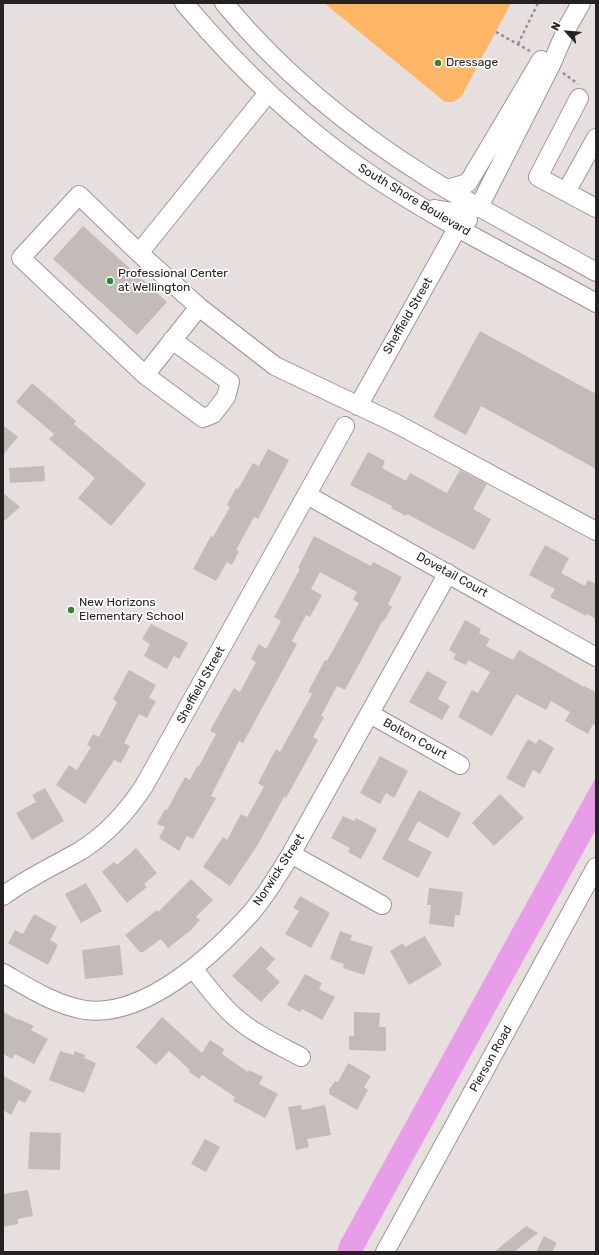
<!DOCTYPE html>
<style>
body{margin:0}
#map{position:relative;width:599px;height:1255px;overflow:hidden;background:#e7dede;font-family:Rubik,sans-serif}
canvas{display:block}
.frame{position:absolute;inset:0;border:4px solid #252222;pointer-events:none}
.north{position:absolute;left:547px;top:12px;width:40px;height:40px;-webkit-text-stroke:3px #fff;paint-order:stroke;rotate:297deg;font-size:11px;font-weight:700;line-height:16px;text-align:center;color:#252222}
.north::after{content:'';display:block;margin:auto;width:14px;height:18px;background:#252222;clip-path:polygon(50% 0,100% 100%,50% 72%,0 100%)}
</style>
<div id="map">
<canvas width="599" height="1255"></canvas>
<div class="frame"></div>
<div class="north">N</div>
</div>
<script>
const c = document.querySelector('canvas').getContext('2d');
c.lineJoin = 'round';
function paint(path, color) {
  c.fillStyle = color;
  c.fill(path, 'evenodd');
}
function strokePath(path, color, width, dash) {
  c.strokeStyle = color;
  c.lineWidth = width;
  c.lineCap = dash ? 'butt' : 'round';
  c.setLineDash(dash || []);
  c.stroke(path);
}
function write(font, color, halo, rows, align = 'center') {
  c.font = font + ' Rubik,sans-serif';
  c.lineWidth = 3.5;
  c.setLineDash([]);
  c.textBaseline = 'middle';
  c.strokeStyle = halo;
  c.fillStyle = color;
  for (const [text, x, y, turn = 0] of rows) {
    c.save();
    c.translate(x, y);
    c.rotate((+turn || 0) * Math.PI / 180);
    c.textAlign = isNaN(turn) ? turn : align;
    if (halo) c.strokeText(text, 0, 0);
    c.fillText(text, 0, 0);
    c.restore();
  }
}
paint(new Path2D(`
 M 324,3 L 511,3 L 461,97 L 453,102 L 445,102 Z`), '#fdb666');
paint(new Path2D(`
 M 596,777 L 596,829 L 362,1252 L 337,1252 L 340,1242 Z`), '#e79de7');
paint(new Path2D(`
 M 83,226 L 167,302 L 137,335 L 53,259 Z
 M 480,331 L 596,394 L 596,469 L 481,406 L 466,435 L 433,417 Z
 M 32,383 L 76,421 L 74,424 L 146,484 L 111,526 L 78,498 L 95,478 L 49,439 L 54,434 L 16,402 Z
 M 3,425 L 18,437 L 3,455 Z
 M 268,449 L 289,460 L 258,519 L 254,517 L 236,550 L 239,551 L 232,565 L 227,562 L 216,581 L 193,569 L 211,536 L 213,537 L 230,507 L 227,505 L 236,488 L 238,489 L 253,463 L 259,466 Z
 M 368,452 L 385,461 L 382,468 L 406,481 L 410,473 L 447,493 L 460,470 L 487,484 L 473,509 L 491,519 L 474,550 L 407,514 L 406,516 L 391,508 L 392,506 L 350,485 Z
 M 44,466 L 45,481 L 10,483 L 9,468 Z
 M 3,493 L 20,507 L 3,522 Z
 M 314,536 L 371,566 L 373,562 L 402,577 L 388,604 L 392,607 L 384,621 L 383,620 L 345,690 L 337,686 L 321,716 L 324,717 L 313,737 L 318,740 L 286,798 L 284,797 L 257,846 L 230,886 L 203,867 L 223,837 L 227,840 L 241,814 L 247,817 L 264,787 L 258,783 L 276,749 L 280,752 L 312,694 L 308,692 L 325,660 L 327,661 L 359,603 L 353,600 L 357,592 L 320,572 L 311,589 L 322,595 L 310,617 L 306,615 L 292,641 L 297,644 L 243,743 L 239,741 L 211,796 L 216,798 L 193,839 L 187,836 L 179,851 L 159,838 L 165,827 L 157,824 L 165,809 L 167,810 L 185,777 L 190,780 L 197,766 L 199,766 L 216,734 L 210,731 L 217,718 L 234,688 L 240,692 L 256,662 L 251,659 L 259,644 L 266,649 L 281,621 L 274,617 L 300,569 L 298,568 Z
 M 545,545 L 569,558 L 561,573 L 585,586 L 588,580 L 596,584 L 596,619 L 587,614 L 586,616 L 550,597 L 555,589 L 529,575 Z
 M 465,620 L 481,629 L 479,633 L 490,639 L 486,646 L 513,660 L 519,650 L 584,687 L 584,686 L 596,692 L 596,726 L 593,724 L 588,734 L 565,721 L 570,712 L 551,701 L 546,710 L 516,694 L 492,736 L 458,717 L 472,690 L 478,693 L 490,672 L 468,660 L 466,665 L 453,659 L 456,654 L 449,650 Z
 M 151,624 L 188,643 L 179,659 L 174,656 L 167,669 L 144,656 L 150,644 L 142,639 Z
 M 129,670 L 156,685 L 149,698 L 156,701 L 147,718 L 139,714 L 124,743 L 130,746 L 121,763 L 114,760 L 85,804 L 56,785 L 69,765 L 77,770 L 91,747 L 87,745 L 93,734 L 99,737 L 117,702 L 113,699 Z
 M 427,671 L 447,682 L 438,699 L 450,706 L 442,720 L 409,702 Z
 M 528,739 L 536,744 L 539,739 L 554,748 L 540,774 L 533,770 L 524,788 L 506,778 Z
 M 380,756 L 408,771 L 394,798 L 386,793 L 380,804 L 360,793 Z
 M 45,788 L 64,821 L 32,840 L 16,813 L 36,802 L 32,795 Z
 M 419,790 L 461,813 L 448,838 L 418,821 L 408,840 L 432,852 L 418,878 L 382,859 Z
 M 500,794 L 524,818 L 494,846 L 472,823 Z
 M 343,816 L 354,821 L 356,818 L 377,829 L 361,859 L 348,852 L 350,848 L 331,838 Z
 M 136,848 L 157,873 L 144,884 L 147,887 L 127,903 L 102,872 L 114,862 L 117,865 Z
 M 191,879 L 213,900 L 196,917 L 200,920 L 190,931 L 168,948 L 161,939 L 143,952 L 140,952 L 125,935 L 157,910 L 158,912 Z
 M 86,883 L 102,911 L 81,923 L 65,894 Z
 M 429,888 L 463,892 L 460,915 L 455,915 L 454,927 L 429,924 L 431,905 L 427,905 Z
 M 300,896 L 330,913 L 311,948 L 285,934 L 299,911 L 293,908 Z
 M 34,914 L 57,927 L 50,940 L 58,945 L 48,965 L 8,943 L 15,930 L 23,934 Z
 M 340,931 L 352,935 L 350,940 L 373,947 L 364,975 L 343,968 L 344,964 L 330,959 Z
 M 425,936 L 442,965 L 409,985 L 390,951 L 403,943 L 405,947 Z
 M 120,945 L 123,975 L 85,979 L 82,950 Z
 M 261,946 L 275,959 L 266,969 L 280,982 L 261,1002 L 232,976 Z
 M 305,974 L 322,983 L 319,989 L 335,997 L 322,1020 L 302,1009 L 300,1012 L 287,1005 Z
 M 3,1012 L 18,1020 L 19,1019 L 34,1026 L 31,1030 L 48,1039 L 34,1064 L 15,1054 L 12,1059 L 3,1054 Z
 M 354,1012 L 380,1013 L 379,1027 L 386,1027 L 386,1051 L 349,1050 L 349,1036 L 354,1036 Z
 M 162,1017 L 202,1053 L 210,1040 L 224,1049 L 222,1054 L 248,1072 L 249,1070 L 263,1077 L 259,1084 L 278,1094 L 265,1118 L 233,1101 L 235,1097 L 202,1075 L 199,1079 L 189,1072 L 190,1070 L 169,1051 L 156,1065 L 136,1047 Z
 M 60,1051 L 73,1055 L 75,1051 L 85,1055 L 84,1058 L 96,1063 L 84,1093 L 49,1080 Z
 M 348,1063 L 371,1076 L 364,1087 L 368,1090 L 357,1110 L 329,1094 L 329,1090 L 335,1081 L 338,1082 Z
 M 3,1076 L 32,1091 L 25,1103 L 19,1100 L 11,1115 L 3,1110 Z
 M 301,1105 L 302,1110 L 325,1105 L 331,1135 L 307,1139 L 309,1147 L 296,1150 L 288,1107 Z
 M 30,1132 L 61,1133 L 60,1170 L 28,1169 Z
 M 205,1139 L 220,1147 L 206,1172 L 191,1164 Z
 M 28,1190 L 33,1216 L 18,1219 L 18,1224 L 3,1227 L 3,1194 Z
 M 526,1226 L 538,1233 L 514,1252 L 494,1252 Z
 M 544,1236 L 557,1243 L 552,1252 L 536,1252 Z`), '#c3bbb8');
const minor = new Path2D(`
 M 184,3 C 237,66 297,124 365,171 C 438,221 519,260 596,303
 M 224,3 C 282,73 353,131 430,179 C 449,191 468,201 488,212 C 524,232 560,252 596,272
 M 579,98 L 538,177 L 596,208
 M 447,189 L 468,183 L 541,60
 M 566,192 L 596,138
 M 434,209 C 452,212 462,214 479,207 L 551,65 L 567,28 L 581,3
 M 139,253 L 199,307 L 145,375 L 21,258 L 79,195 L 139,253 L 268,93
 M 199,307 L 275,366 L 397,424 L 596,531
 M 145,375 L 203,418 L 213,414 L 226,397 L 230,382 L 172,340
 M 358,406 L 458,227 L 468,220
 M 307,495 L 596,657
 M 370,714 L 460,765
 M 291,854 L 382,905
 M 3,896 C 27,878 54,866 80,851 C 106,835 127,812 144,786 L 345,426
 M 193,968 C 206,985 219,1003 235,1017 C 254,1034 279,1045 301,1057
 M 3,973 C 29,988 55,1005 85,1010 C 145,1018 213,955 250,914 C 266,896 278,875 291,854 L 448,573
 M 385,1252 L 596,867`);
strokePath(minor, '#9d9595', 20);
strokePath(new Path2D(`
 M 496,32 L 530,51
 M 518,44 L 538,3
 M 563,73 L 578,84`), '#958f8f', 2.5, [3, 3]);
strokePath(minor, '#fff', 18);
for (const [x, y, r, color] of [
 [438,63,4,"#2e8534"],
 [110,281,4,"#2e8534"],
 [71,610,4,"#2e8534"]
]) {
  const dot = new Path2D();
  dot.arc(x, y, r, 0, 2 * Math.PI);
  c.fillStyle = color;
  c.fill(dot);
  strokePath(dot, '#fff', 1.5);
}
write('12px', '#252222', '#fff', [
 ["Dressage",446,63],
 ["Professional Center",118,274],
 ["at Wellington",118,288],
 ["New Horizons",79,603],
 ["Elementary School",79,617]
], 'left');
write('12px', '#252222', '#fff', [
 ["South Shore Boulevard",414,200,31],
 ["Sheffield Street",408,316,-60],
 ["Dovetail Court",452,575,29],
 ["Sheffield Street",201,685,-61],
 ["Bolton Court",415,739,29],
 ["Norwick Street",279,870,-57],
 ["Pierson Road",491,1059,-61]
]);
</script>
